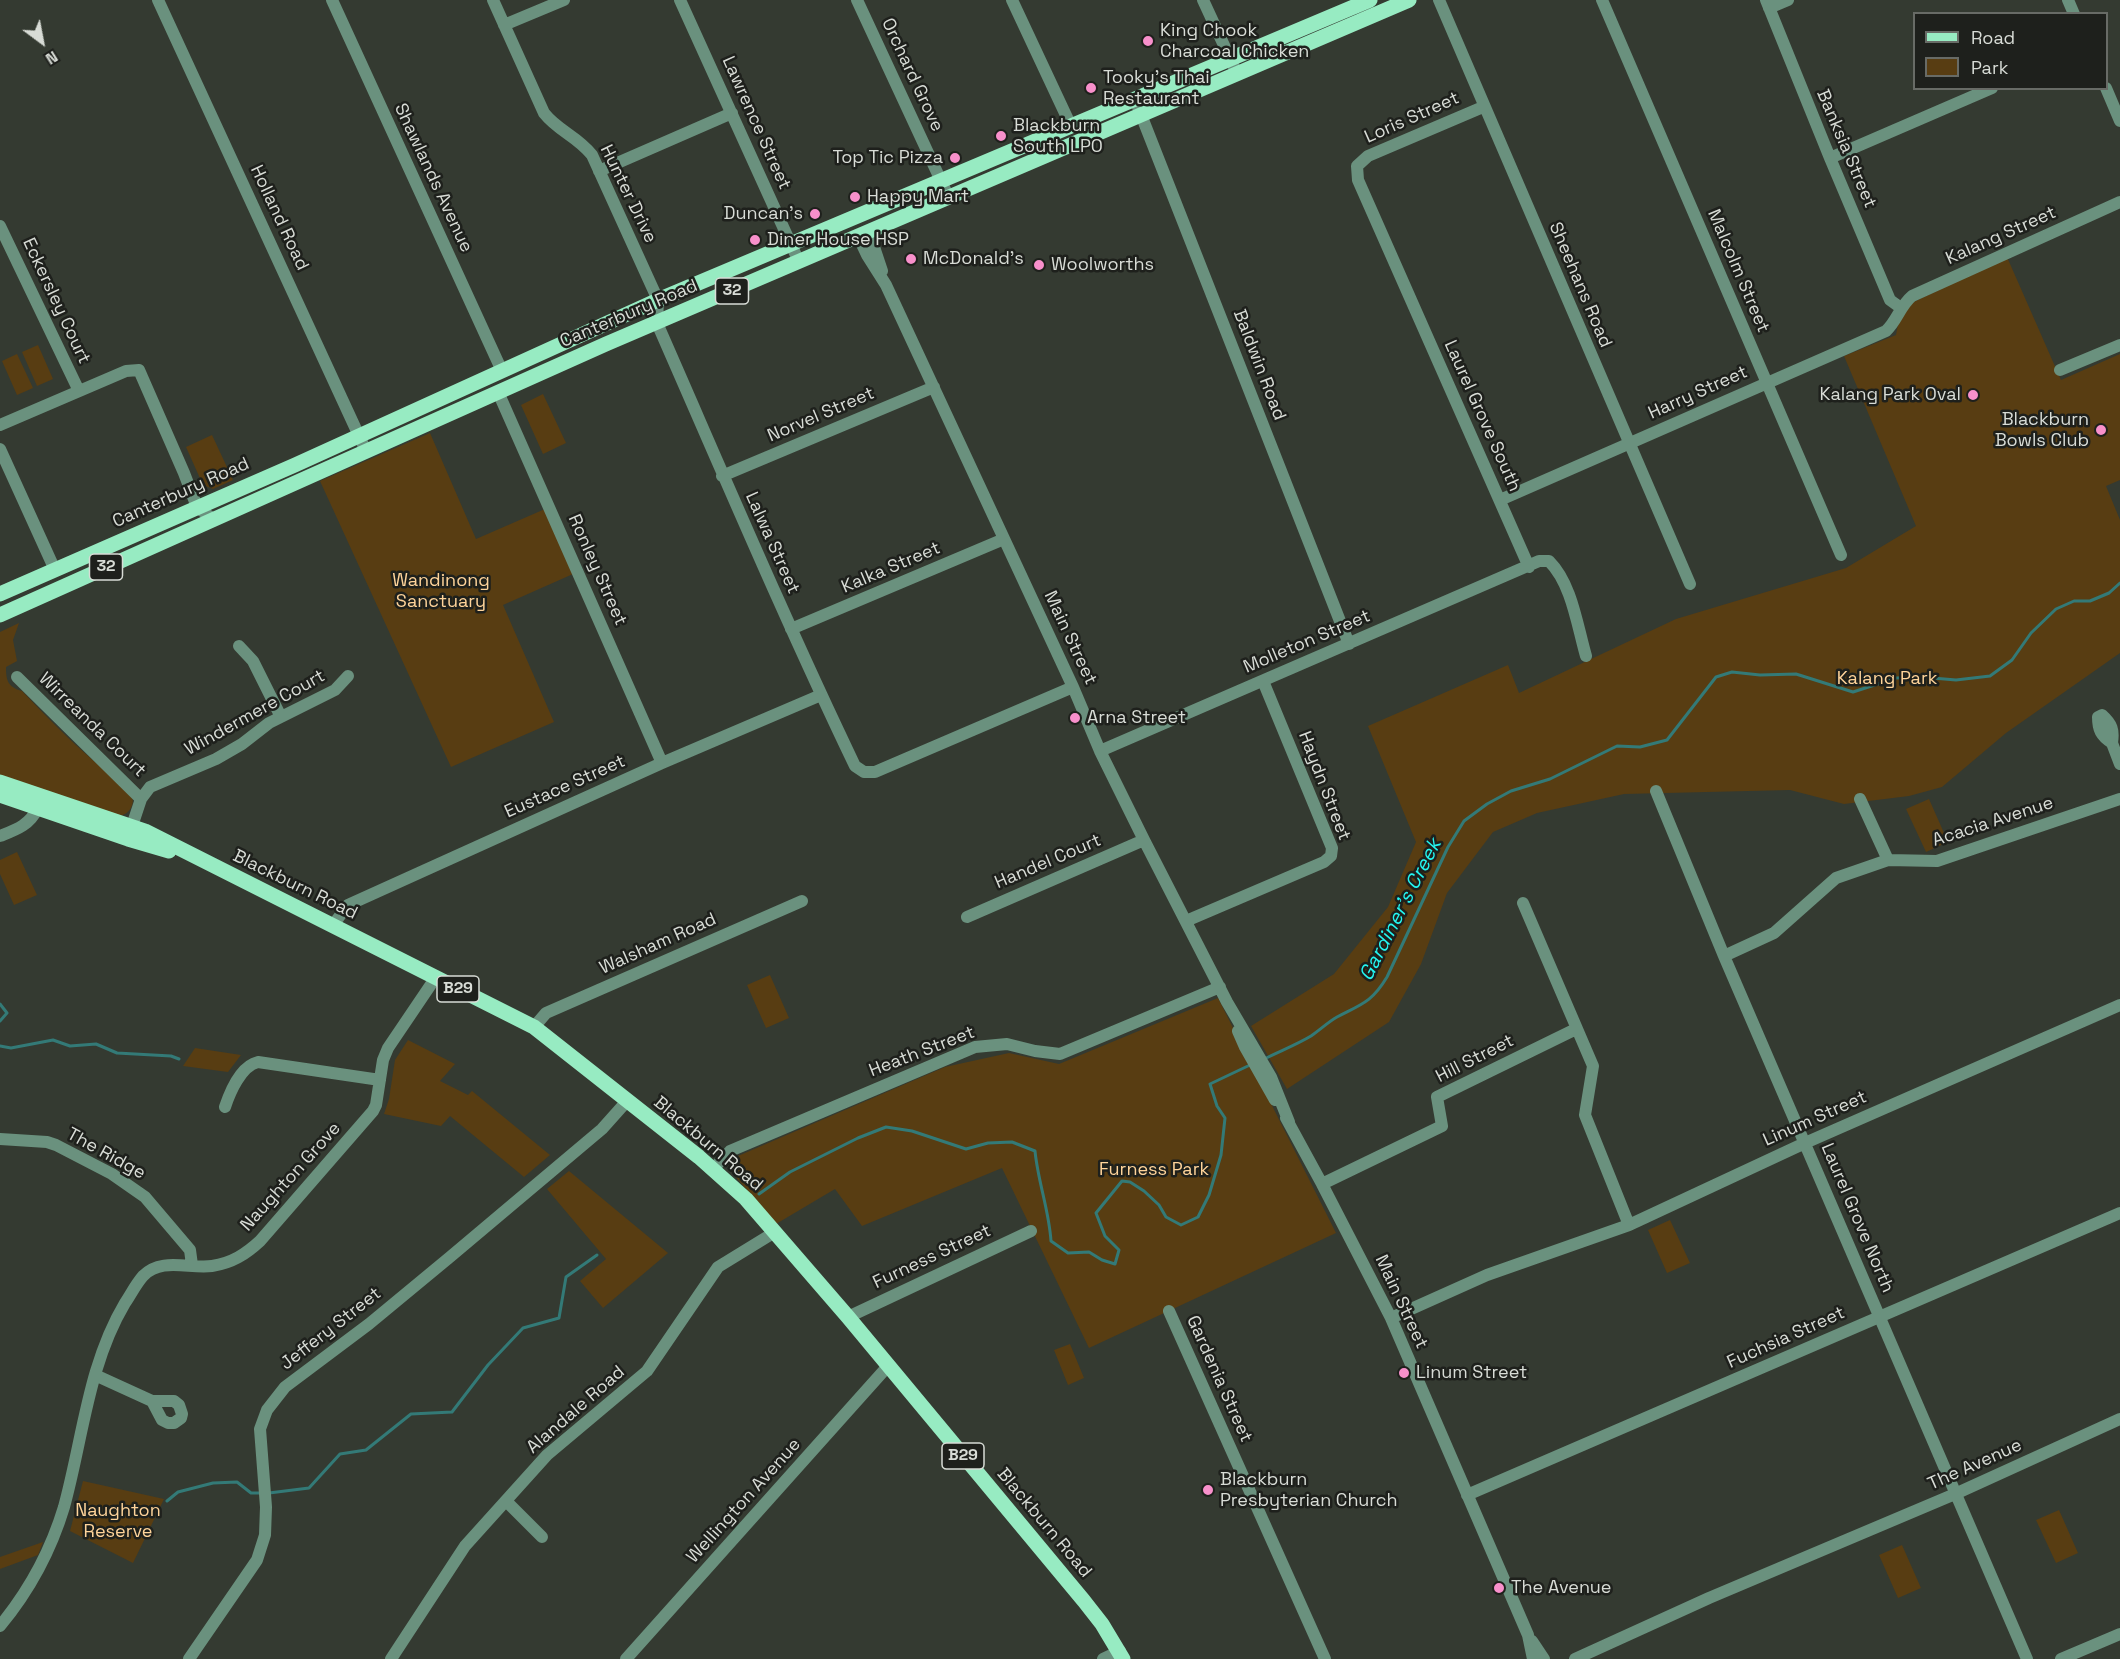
<!DOCTYPE html>
<style>
body{margin:0}
#map{position:relative;width:2120px;height:1659px;overflow:hidden;background:#343a31;font-family:"Space Grotesk",sans-serif}
canvas{display:block}
.legend{position:absolute;left:1913px;top:12px;width:195px;height:78px;box-sizing:border-box;background:#1e201c;border:2px solid #686b66;margin:0;padding:8px 10px;list-style:none;font-size:18px;color:#d8dcd6}
.legend li{display:flex;align-items:center;gap:12px;height:30px}
.legend b{width:30px;border:2px solid #686b66}
.north{position:absolute;left:12px;top:12px;width:60px;height:60px;-webkit-text-stroke:4px #1e201c;paint-order:stroke;rotate:148deg;font-size:16px;font-weight:700;line-height:24px;text-align:center;color:#d8dcd6}
.north::after{content:'';display:block;margin:auto;width:21px;height:27px;background:#d8dcd6;clip-path:polygon(50% 0,100% 100%,50% 72%,0 100%)}
</style>
<div id="map">
<canvas width="2120" height="1659"></canvas>
<ul class="legend">
<li><b style="height:8px;background:#97ebc2"></b>Road</li>
<li><b style="height:16px;background:#583d12"></b>Park</li>
</ul>
<div class="north">N</div>
</div>
<script>
const c = document.querySelector('canvas').getContext('2d');
c.lineJoin = 'round';
function paint(path, color) {
  c.fillStyle = color;
  c.fill(path, 'evenodd');
}
function strokePath(path, color, width, dash) {
  c.strokeStyle = color;
  c.lineWidth = width;
  c.lineCap = dash ? 'butt' : 'round';
  c.setLineDash(dash || []);
  c.stroke(path);
}
function write(font, color, halo, rows, align = 'center') {
  c.font = font + ' "Space Grotesk",sans-serif';
  c.lineWidth = 5;
  c.setLineDash([]);
  c.textBaseline = 'middle';
  c.strokeStyle = halo;
  c.fillStyle = color;
  for (const [text, x, y, turn = 0] of rows) {
    c.save();
    c.translate(x, y);
    c.rotate((+turn || 0) * Math.PI / 180);
    c.textAlign = isNaN(turn) ? turn : align;
    if (halo) c.strokeText(text, 0, 0);
    c.fillText(text, 0, 0);
    c.restore();
  }
}
paint(new Path2D(`
 M 2007,257 L 2061,380 L 2120,354 L 2120,480 L 2106,486 L 2120,520 L 2120,653 L 2006,733 L 1942,787 L 1909,796 L 1844,804 L 1790,790 L 1624,794 L 1537,813 L 1493,832 L 1447,893 L 1421,964 L 1389,1022 L 1287,1089 L 1251,1026 L 1334,974 L 1388,907 L 1416,842 L 1368,726 L 1508,665 L 1519,693 L 1676,619 L 1846,568 L 1916,526 L 1844,356 L 1896,335 L 1901,308 Z
 M 38,345 L 53,379 L 37,386 L 22,352 Z
 M 17,354 L 33,388 L 17,395 L 2,361 Z
 M 543,394 L 566,443 L 543,454 L 521,405 Z
 M 430,433 L 476,539 L 545,509 L 573,574 L 503,605 L 554,722 L 451,767 L 320,481 Z
 M 212,435 L 233,480 L 213,489 L 203,485 L 186,447 Z
 M 19,623 L 13,640 L 17,661 L 6,667 C 6,681 8,687 22,691 C 45,715 69,740 95,762 C 105,771 120,777 128,788 C 137,798 133,813 120,816 L 0,775 L 0,632 Z
 M 1929,799 L 1948,842 L 1926,852 L 1906,809 Z
 M 17,852 L 37,895 L 14,905 L 0,874 L 0,860 Z
 M 770,975 L 789,1018 L 766,1028 L 747,985 Z
 M 1218,998 L 1336,1233 L 1089,1348 L 1002,1168 L 862,1226 L 835,1189 L 776,1224 L 729,1169 L 731,1159 L 945,1067 L 1009,1053 L 1059,1064 Z
 M 408,1040 L 455,1064 L 440,1081 L 468,1095 L 472,1091 L 550,1155 L 524,1177 L 450,1116 L 441,1126 L 384,1114 L 389,1099 L 395,1060 Z
 M 195,1048 L 241,1055 L 228,1072 L 183,1066 Z
 M 569,1171 L 668,1253 L 603,1308 L 580,1281 L 606,1259 L 547,1189 Z
 M 1670,1220 L 1690,1263 L 1667,1273 L 1648,1230 Z
 M 1070,1344 L 1084,1378 L 1068,1385 L 1054,1350 Z
 M 83,1481 L 164,1499 L 133,1563 L 70,1531 Z
 M 2059,1510 L 2078,1553 L 2056,1563 L 2036,1520 Z
 M 43,1542 L 38,1555 L 0,1569 L 0,1557 Z
 M 1902,1545 L 1921,1588 L 1898,1598 L 1879,1555 Z`), '#583d12');
strokePath(new Path2D(`
 M 0,1004 L 7,1013 L 0,1021
 M 0,1046 L 11,1048 L 53,1040 L 70,1046 L 96,1044 L 117,1053 L 171,1056 L 179,1059
 M 1264,1059 C 1280,1051 1296,1045 1311,1036 C 1320,1030 1328,1022 1337,1017 C 1362,1004 1372,1002 1387,977 L 1448,847 L 1464,821 L 1487,804 L 1511,791 L 1550,779 L 1617,746 L 1640,747 L 1667,740 L 1716,677 L 1732,672 L 1760,675 L 1796,674 L 1853,692 L 1896,678 L 1921,677 L 1956,680 L 1990,676 L 2012,660 L 2031,633 L 2056,609 L 2074,601 L 2090,601 L 2109,593 L 2120,583
 M 759,1194 L 790,1172 L 858,1138 L 886,1127 L 912,1131 L 966,1149 L 988,1143 L 1012,1142 L 1035,1151 C 1038,1182 1049,1210 1051,1241 L 1068,1253 L 1089,1252 L 1102,1260 L 1115,1264 L 1119,1250 L 1105,1236 L 1096,1213 L 1122,1181 L 1130,1182 L 1144,1191 L 1159,1205 L 1166,1217 L 1181,1225 L 1198,1217 L 1209,1195 L 1221,1155 L 1225,1118 L 1217,1106 L 1210,1084 L 1250,1065
 M 269,1493 L 309,1488 L 340,1454 L 366,1450 L 411,1414 L 452,1412 L 488,1365 L 523,1328 L 559,1318 L 566,1277 L 597,1255
 M 167,1501 L 178,1492 L 213,1483 L 237,1482 L 251,1493 L 262,1493`), '#337a77', 3);
strokePath(new Path2D(`
 M 158,0 L 366,451
 M 332,0 L 502,371
 M 493,0 L 544,113 C 558,131 577,136 592,155 L 658,300 L 657,323 C 722,471 785,620 855,766 L 864,772 L 875,772 L 1073,687
 M 680,0 L 799,262
 M 857,0 L 949,198
 M 1012,0 L 1071,126
 M 1203,0 L 1234,67
 M 1439,0 L 1690,584
 M 1602,0 L 1841,555
 M 1766,0 L 1830,158 L 1890,300 L 1901,308
 M 2068,0 L 2074,14
 M 1769,8 L 1788,0
 M 504,25 L 564,0
 M 2106,88 L 2120,121
 M 1138,107 L 1349,644
 M 1483,107 L 1368,156 L 1357,166 L 1358,180 L 1529,567
 M 1830,158 L 1992,88
 M 599,171 L 732,113
 M 0,226 L 79,391
 M 869,232 L 882,271
 M 858,236 L 867,255 L 886,285 L 1073,687 L 1100,751 L 1144,840 L 1227,1002 L 1271,1077 L 1289,1122
 M 2060,370 L 2120,345
 M 498,392 L 662,763
 M 0,425 L 126,371 L 139,370 L 184,473 L 197,507 L 213,519
 M 0,449 L 55,570
 M 722,476 L 934,387
 M 1500,500 L 1886,331 C 1897,321 1900,306 1912,296 L 2120,202
 M 791,629 L 1004,539
 M 239,646 L 253,661 L 281,717
 M 17,677 L 141,799
 M 2102,715 C 2112,724 2114,730 2112,743 C 2101,736 2098,730 2098,717 Z
 M 2112,743 L 2120,764
 M 1100,751 L 1539,561 L 1549,561 C 1572,584 1577,625 1586,656
 M 1656,791 L 1724,956 L 2027,1659
 M 1860,799 L 1888,860
 M 132,826 L 141,799 L 150,787 L 216,759 L 242,744 L 269,723 L 335,690 L 348,676
 M 0,836 C 15,830 30,825 37,809
 M 1523,903 L 1593,1066 L 1585,1115 L 1629,1225
 M 967,917 L 1144,840
 M 1186,921 L 1324,862 L 1331,856 L 1332,848 L 1263,681
 M 333,925 L 348,905 L 662,763 L 821,695
 M 1724,956 L 1774,933 L 1836,878 L 1888,860 L 1937,861 L 2120,799
 M 534,1027 L 546,1013 L 802,901
 M 1238,1031 L 1245,1047 L 1275,1100
 M 225,1107 C 230,1092 241,1066 258,1062 L 380,1080
 M 1286,1118 L 1322,1184 L 1391,1318 L 1528,1635 L 1533,1659
 M 0,1139 L 47,1142 L 56,1145 L 112,1174 L 145,1197 L 190,1250 L 192,1265
 M 713,1169 L 730,1151 L 975,1047 L 1007,1044 L 1035,1051 L 1060,1054 L 1220,987
 M 1322,1184 L 1442,1126 L 1437,1097 L 1576,1029
 M 1169,1311 L 1325,1659
 M 848,1317 L 1031,1231
 M 1391,1318 L 1487,1275 L 1629,1225 L 1805,1143 L 2120,1005
 M 95,1375 L 152,1401 L 174,1401 L 179,1405 L 182,1414 L 181,1418 L 174,1423 L 168,1423 L 162,1420 L 152,1401
 M 1467,1495 L 2120,1213
 M 507,1502 L 542,1537
 M 0,1626 C 29,1591 51,1550 64,1507 C 83,1438 88,1365 125,1303 C 131,1294 136,1284 143,1276 C 161,1257 189,1269 212,1266 C 232,1263 246,1254 260,1241 L 373,1111 L 376,1105 L 383,1060 L 388,1048 L 436,977
 M 1532,1641 L 1544,1659
 M 189,1659 L 257,1560 L 265,1535 L 266,1507 L 260,1429 L 267,1410 L 285,1387 L 369,1324 L 450,1257 L 602,1129 L 627,1101
 M 391,1659 L 465,1546 L 547,1455 L 647,1371 L 718,1267 L 775,1232
 M 626,1659 L 888,1366
 M 1103,1659 L 1120,1651
 M 1575,1659 L 1709,1598 L 1955,1494 L 2120,1419
 M 2061,1659 L 2120,1634`), '#6a917e', 12);
strokePath(new Path2D(`
 M 0,594 L 295,465 L 658,300 L 1370,0
 M 0,615 L 606,344 L 1409,0
 M 0,782 L 145,831 L 534,1027 L 699,1157 L 746,1199 L 848,1317 L 1084,1601 L 1102,1624 L 1123,1659
 M 0,795 L 128,839 L 169,851`), '#97ebc2', 15);
for (const [x, y, r, color] of [
 [1148,41,6,"#f890cb"],
 [1091,88,6,"#f890cb"],
 [1001,136,6,"#f890cb"],
 [955,158,6,"#f890cb"],
 [855,197,6,"#f890cb"],
 [815,214,6,"#f890cb"],
 [755,240,6,"#f890cb"],
 [911,259,6,"#f890cb"],
 [1039,265,6,"#f890cb"],
 [1973,395,6,"#f890cb"],
 [2101,430,6,"#f890cb"],
 [1075,718,6,"#f890cb"],
 [1404,1373,6,"#f890cb"],
 [1208,1490,6,"#f890cb"],
 [1499,1588,6,"#f890cb"]
]) {
  const dot = new Path2D();
  dot.arc(x, y, r, 0, 2 * Math.PI);
  c.fillStyle = color;
  c.fill(dot);
  strokePath(dot, '#1e201c', 2);
}
for (const [x, y, w] of [
 [732,291,33],
 [106,567,33],
 [458,989,42],
 [963,1456,42]
]) {
  const box = new Path2D();
  box.roundRect(x - w / 2, y - 13, w, 26, 4.5);
  c.fillStyle = '#1e201c';
  c.fill(box);
  strokePath(box, '#d8dcd6', 1.5);
}
write('bold 16px', '#d8dcd6', null, [
 ["32",732,291],
 ["32",106,567],
 ["B29",458,989],
 ["B29",963,1456]
]);
write('18px', '#d8dcd6', '#1e201c', [
 ["King Chook",1160,31],
 ["Charcoal Chicken",1160,52],
 ["Tooky's Thai",1103,78],
 ["Restaurant",1103,99],
 ["Blackburn",1013,126],
 ["South LPO",1013,147],
 ["Top Tic Pizza",943,158,"right"],
 ["Happy Mart",867,197],
 ["Duncan's",803,214,"right"],
 ["Diner House HSP",767,240],
 ["McDonald's",923,259],
 ["Woolworths",1051,265],
 ["Kalang Park Oval",1961,395,"right"],
 ["Blackburn",2089,420,"right"],
 ["Bowls Club",2089,441,"right"],
 ["Arna Street",1087,718],
 ["Linum Street",1416,1373],
 ["Blackburn",1220,1480],
 ["Presbyterian Church",1220,1501],
 ["The Avenue",1511,1588]
], 'left');
write('18px', '#d8dcd6', '#1e201c', [
 ["Orchard Grove",912,75,65],
 ["Loris Street",1412,118,-24],
 ["Lawrence Street",756,123,66],
 ["Banksia Street",1846,149,67],
 ["Shawlands Avenue",433,178,65],
 ["Hunter Drive",628,194,64],
 ["Holland Road",279,218,65],
 ["Kalang Street",2001,236,-24],
 ["Malcolm Street",1738,271,67],
 ["Sheehans Road",1580,285,67],
 ["Eckersley Court",56,301,65],
 ["Canterbury Road",629,314,-23],
 ["Baldwin Road",1259,365,69],
 ["Harry Street",1698,393,-24],
 ["Norvel Street",821,415,-23],
 ["Laurel Grove South",1482,416,66],
 ["Canterbury Road",181,493,-24],
 ["Lalwa Street",772,543,66],
 ["Kalka Street",891,568,-23],
 ["Ronley Street",597,570,66],
 ["Main Street",1070,638,65],
 ["Molleton Street",1307,642,-23],
 ["Windermere Court",255,713,-29],
 ["Wirreanda Court",92,725,44],
 ["Haydn Street",1324,786,69],
 ["Eustace Street",565,787,-24],
 ["Acacia Avenue",1993,822,-18],
 ["Handel Court",1048,862,-23],
 ["Blackburn Road",295,885,26],
 ["Walsham Road",658,944,-24],
 ["Heath Street",922,1052,-21],
 ["Hill Street",1475,1059,-27],
 ["Linum Street",1815,1119,-24],
 ["Blackburn Road",708,1144,40],
 ["The Ridge",106,1154,29],
 ["Naughton Grove",291,1177,-48],
 ["Laurel Grove North",1857,1218,67],
 ["Furness Street",932,1257,-25],
 ["Main Street",1401,1302,65],
 ["Jeffery Street",331,1329,-38],
 ["Fuchsia Street",1786,1338,-24],
 ["Gardenia Street",1219,1379,66],
 ["Alandale Road",576,1410,-41],
 ["The Avenue",1975,1465,-24],
 ["Wellington Avenue",744,1501,-48],
 ["Blackburn Road",1044,1523,50]
]);
write('18px', '#ffd49a', '#1e201c', [
 ["Wandinong",441,581],
 ["Sanctuary",441,602],
 ["Kalang Park",1887,679],
 ["Furness Park",1154,1170],
 ["Naughton",118,1511],
 ["Reserve",118,1532]
]);
write('italic 20px', '#24f6f1', '#1e201c', [
 ["Gardiner's Creek",1401,910,-63]
]);
</script>
